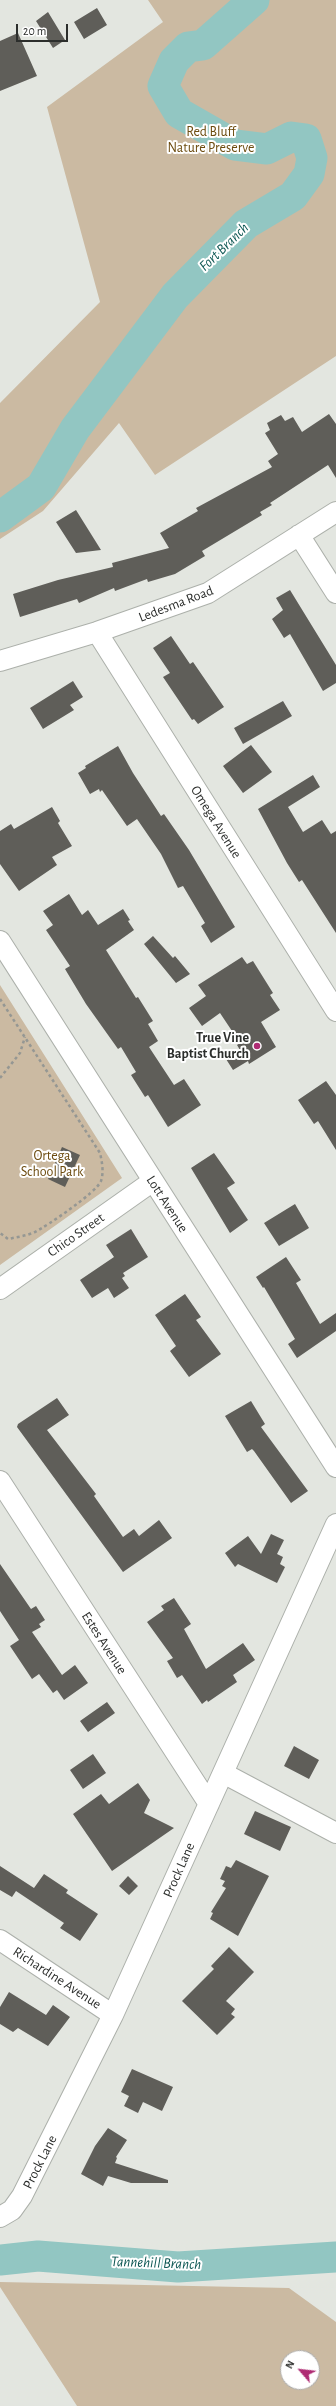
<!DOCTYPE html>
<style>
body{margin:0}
#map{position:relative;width:336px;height:2406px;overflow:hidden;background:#e3e6e0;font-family:"Alegreya Sans",sans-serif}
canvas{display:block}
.north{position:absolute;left:280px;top:2350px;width:40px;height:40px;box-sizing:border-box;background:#fff;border:1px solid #ababab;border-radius:50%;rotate:298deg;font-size:11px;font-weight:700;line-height:16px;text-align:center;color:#2c2e2c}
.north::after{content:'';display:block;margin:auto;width:14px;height:18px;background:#af2b73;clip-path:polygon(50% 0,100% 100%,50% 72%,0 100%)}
.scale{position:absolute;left:16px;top:24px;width:52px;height:18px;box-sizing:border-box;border:2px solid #2c2e2c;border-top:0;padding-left:5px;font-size:12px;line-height:14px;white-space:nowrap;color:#2c2e2c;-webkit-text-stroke:3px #fff;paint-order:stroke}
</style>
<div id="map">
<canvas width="336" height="2406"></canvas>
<div class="north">N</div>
<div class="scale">20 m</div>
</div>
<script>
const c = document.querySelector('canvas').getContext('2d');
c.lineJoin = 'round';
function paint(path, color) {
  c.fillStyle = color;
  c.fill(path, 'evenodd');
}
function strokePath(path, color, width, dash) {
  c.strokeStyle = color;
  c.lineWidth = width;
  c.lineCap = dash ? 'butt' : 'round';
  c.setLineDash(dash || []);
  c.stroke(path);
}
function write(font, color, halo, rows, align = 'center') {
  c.font = font + ' "Alegreya Sans",sans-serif';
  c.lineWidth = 4;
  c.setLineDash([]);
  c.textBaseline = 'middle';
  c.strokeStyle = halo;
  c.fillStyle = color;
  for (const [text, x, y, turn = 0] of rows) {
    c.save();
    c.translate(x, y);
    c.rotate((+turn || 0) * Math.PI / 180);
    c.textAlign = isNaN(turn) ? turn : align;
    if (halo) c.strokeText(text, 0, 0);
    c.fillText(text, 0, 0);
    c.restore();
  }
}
paint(new Path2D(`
 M 148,0 L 336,0 L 336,356 L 155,475 L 119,423 L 43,511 L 0,539 L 0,403 L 100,302 L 47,107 L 163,22 Z
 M 0,985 L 122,1178 L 0,1265 Z
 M 0,2282 L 289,2288 L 336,2322 L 336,2406 L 77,2406 L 0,2287 ZM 288,2358 L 312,2358 L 312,2382 L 288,2382 Z`), '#cbbaa2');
strokePath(new Path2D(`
 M 0,517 L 41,487 L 75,429 L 175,296 L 246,224 L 293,196 L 309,174 L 312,158 L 306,139 L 291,137 L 267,149 L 235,145 L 179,113 L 163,86 L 174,61 L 188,47 L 203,45 L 254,0
 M 0,2260 L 38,2256 L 178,2267 L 336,2257`), '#92c6c2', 31);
paint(new Path2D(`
 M 97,8 L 107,25 L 84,39 L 74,22 Z
 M 48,12 L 65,40 L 53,48 L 36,21 Z
 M 18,33 L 37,76 L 0,91 L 0,41 Z
 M 329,414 L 336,424 L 336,478 L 328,465 L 270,503 L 272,505 L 260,512 L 262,515 L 202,551 L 205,556 L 175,574 L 148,582 L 147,579 L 115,591 L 114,588 L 79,603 L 77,599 L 20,617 L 13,594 L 58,580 L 113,567 L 112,563 L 169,548 L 160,533 L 198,511 L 196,508 L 272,467 L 268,461 L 278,454 L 265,433 L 270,430 L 267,423 L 281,415 L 285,421 L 293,417 L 302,432 Z
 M 76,510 L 101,550 L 76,553 L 56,522 Z
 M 290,590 L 336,665 L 336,683 L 323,691 L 290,634 L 284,638 L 272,619 L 283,610 L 276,598 Z
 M 171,636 L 190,664 L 193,662 L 224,707 L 198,724 L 194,719 L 192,720 L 163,677 L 170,673 L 153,648 Z
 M 73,681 L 83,697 L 70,705 L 74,710 L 43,729 L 30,708 Z
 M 283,701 L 292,716 L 243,744 L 234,728 Z
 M 251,745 L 272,772 L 243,793 L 223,766 Z
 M 118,746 L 133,773 L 161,816 L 164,814 L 189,850 L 235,927 L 211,943 L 201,926 L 205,923 L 183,886 L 178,888 L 161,854 L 137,819 L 127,826 L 102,790 L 100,792 L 99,789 L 90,794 L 78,773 L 86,768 L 85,766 Z
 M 313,775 L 320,787 L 288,807 L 303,832 L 322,820 L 331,834 L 336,831 L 336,933 L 302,880 L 299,882 L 287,863 L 258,809 Z
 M 52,807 L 60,821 L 58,823 L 72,846 L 52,857 L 57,865 L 19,891 L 0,864 L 0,831 L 11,824 L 14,829 Z
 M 69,894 L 82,915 L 88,910 L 98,925 L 123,909 L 130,920 L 128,921 L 134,930 L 106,950 L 136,998 L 138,997 L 153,1021 L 148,1024 L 158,1041 L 149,1047 L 174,1085 L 184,1079 L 201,1105 L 168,1127 L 148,1095 L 145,1097 L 131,1075 L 136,1072 L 121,1047 L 118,1049 L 86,1004 L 65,969 L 70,966 L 46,930 L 53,925 L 43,911 Z
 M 153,936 L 173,958 L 175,956 L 190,974 L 176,983 L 144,944 Z
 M 242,957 L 247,964 L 253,961 L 273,993 L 270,995 L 280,1010 L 261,1022 L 276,1047 L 249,1064 L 248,1061 L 233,1070 L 226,1059 L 240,1050 L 237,1045 L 240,1043 L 220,1013 L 202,1026 L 189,1008 L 206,996 L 198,985 Z
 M 326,1081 L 336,1095 L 336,1150 L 318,1121 L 314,1124 L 298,1100 Z
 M 62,1147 L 80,1155 L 65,1187 L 48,1179 Z
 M 214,1153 L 235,1183 L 227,1188 L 248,1220 L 230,1233 L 191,1168 Z
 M 295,1204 L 309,1228 L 279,1246 L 264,1223 Z
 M 131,1229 L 148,1257 L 123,1273 L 125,1276 L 122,1278 L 129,1288 L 114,1298 L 108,1288 L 92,1298 L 80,1280 L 114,1257 L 106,1245 Z
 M 286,1257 L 301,1280 L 296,1283 L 320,1324 L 336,1313 L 336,1331 L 297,1358 L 288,1344 L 295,1339 L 264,1287 L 263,1288 L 256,1277 Z
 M 185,1294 L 201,1317 L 196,1320 L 221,1354 L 189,1377 L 170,1351 L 176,1346 L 155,1315 Z
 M 57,1398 L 69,1415 L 47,1430 L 96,1494 L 94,1496 L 123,1537 L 134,1529 L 139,1536 L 159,1520 L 172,1538 L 123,1572 L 17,1427 L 18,1424 Z
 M 251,1401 L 265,1424 L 261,1427 L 308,1491 L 291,1503 L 254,1451 L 252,1449 L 247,1452 L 225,1416 Z
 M 271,1534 L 284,1540 L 277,1554 L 283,1557 L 280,1564 L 285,1567 L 277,1583 L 238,1564 L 235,1567 L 225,1553 L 248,1536 L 261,1554 Z
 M 0,1564 L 31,1609 L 36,1606 L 45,1620 L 39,1624 L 41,1627 L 32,1632 L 62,1675 L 75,1665 L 88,1683 L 64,1700 L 57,1690 L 53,1693 L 39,1674 L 32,1679 L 10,1646 L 19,1640 L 0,1611 Z
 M 174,1598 L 191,1624 L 184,1629 L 206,1669 L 243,1643 L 255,1660 L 233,1675 L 237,1682 L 208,1702 L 207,1700 L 202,1704 L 182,1675 L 177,1678 L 167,1661 L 173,1658 L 147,1622 L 164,1610 L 161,1606 Z
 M 107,1702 L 115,1713 L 88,1732 L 80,1721 Z
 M 294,1746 L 319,1760 L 309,1779 L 284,1766 Z
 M 93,1754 L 106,1773 L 83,1789 L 70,1770 Z
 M 138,1783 L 150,1800 L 144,1813 L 174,1828 L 112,1871 L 73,1814 L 101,1794 L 109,1804 Z
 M 255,1811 L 291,1827 L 280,1851 L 244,1834 Z
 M 236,1860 L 269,1876 L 238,1936 L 210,1919 L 213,1913 L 211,1912 L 226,1888 L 222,1886 L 225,1881 L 220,1879 L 226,1866 L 231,1868 Z
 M 0,1866 L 34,1888 L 44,1874 L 68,1890 L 66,1893 L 98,1914 L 80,1941 L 60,1928 L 64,1923 L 16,1891 L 12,1897 L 0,1890 Z
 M 128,1876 L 138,1886 L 129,1895 L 119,1886 Z
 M 229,1947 L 254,1972 L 226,2001 L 235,2009 L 231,2014 L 235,2017 L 217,2035 L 182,2001 L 214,1969 L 211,1966 Z
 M 9,1992 L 46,2015 L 53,2005 L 70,2017 L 48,2046 L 18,2028 L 13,2032 L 0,2024 L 0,2007 Z
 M 132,2069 L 173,2087 L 162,2111 L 143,2102 L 138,2113 L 124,2106 L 129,2096 L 121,2092 Z
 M 108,2128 L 127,2140 L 116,2157 L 117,2158 L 115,2163 L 168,2180 L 168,2183 L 131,2183 L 108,2176 L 103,2186 L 81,2174 L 95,2146 Z`), '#5f5e59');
const minor = new Path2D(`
 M 299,535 L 336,593
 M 97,632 L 336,1011
 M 0,661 L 97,632 L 208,593 L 336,512
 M 0,941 L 336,1467
 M 0,1289 L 153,1181
 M 0,1481 L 209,1804
 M 223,1773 L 336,1833
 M 0,1940 L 113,2015
 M 0,2217 L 12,2210 L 22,2196 L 113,2015 L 336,1524`);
strokePath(minor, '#acb0aa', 22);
strokePath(new Path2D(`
 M 0,999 L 100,1153 C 102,1162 104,1172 101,1181 C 97,1192 47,1226 35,1232 C 26,1236 17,1237 8,1239 L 0,1233
 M 0,1078 L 20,1053 L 25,1037`), '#959793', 2.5, [3, 3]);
strokePath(minor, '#fff', 20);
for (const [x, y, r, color] of [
 [257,1046,4,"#af2b73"]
]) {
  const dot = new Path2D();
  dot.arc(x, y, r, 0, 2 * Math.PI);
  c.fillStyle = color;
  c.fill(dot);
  strokePath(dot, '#fff', 1.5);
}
write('14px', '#6d4c10', '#fff', [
 ["Red Bluff",211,132],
 ["Nature Preserve",211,148],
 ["Ortega",52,1156],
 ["School Park",52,1172]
]);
write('14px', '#2c2e2c', '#fff', [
 ["Ledesma Road",176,604,-21],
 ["Omega Avenue",216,822,58],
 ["Lott Avenue",167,1204,57],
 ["Chico Street",76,1235,-35],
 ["Estes Avenue",104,1643,57],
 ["Prock Lane",179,1870,-66],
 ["Richardine Avenue",57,1978,33],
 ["Prock Lane",40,2162,-63]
]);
write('bold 14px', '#2c2e2c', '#fff', [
 ["True Vine",249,1038],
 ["Baptist Church",249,1054]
], 'right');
write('italic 15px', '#0d5753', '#fff', [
 ["Fort Branch",224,247,-44],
 ["Tannehill Branch",156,2263,2]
]);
</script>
